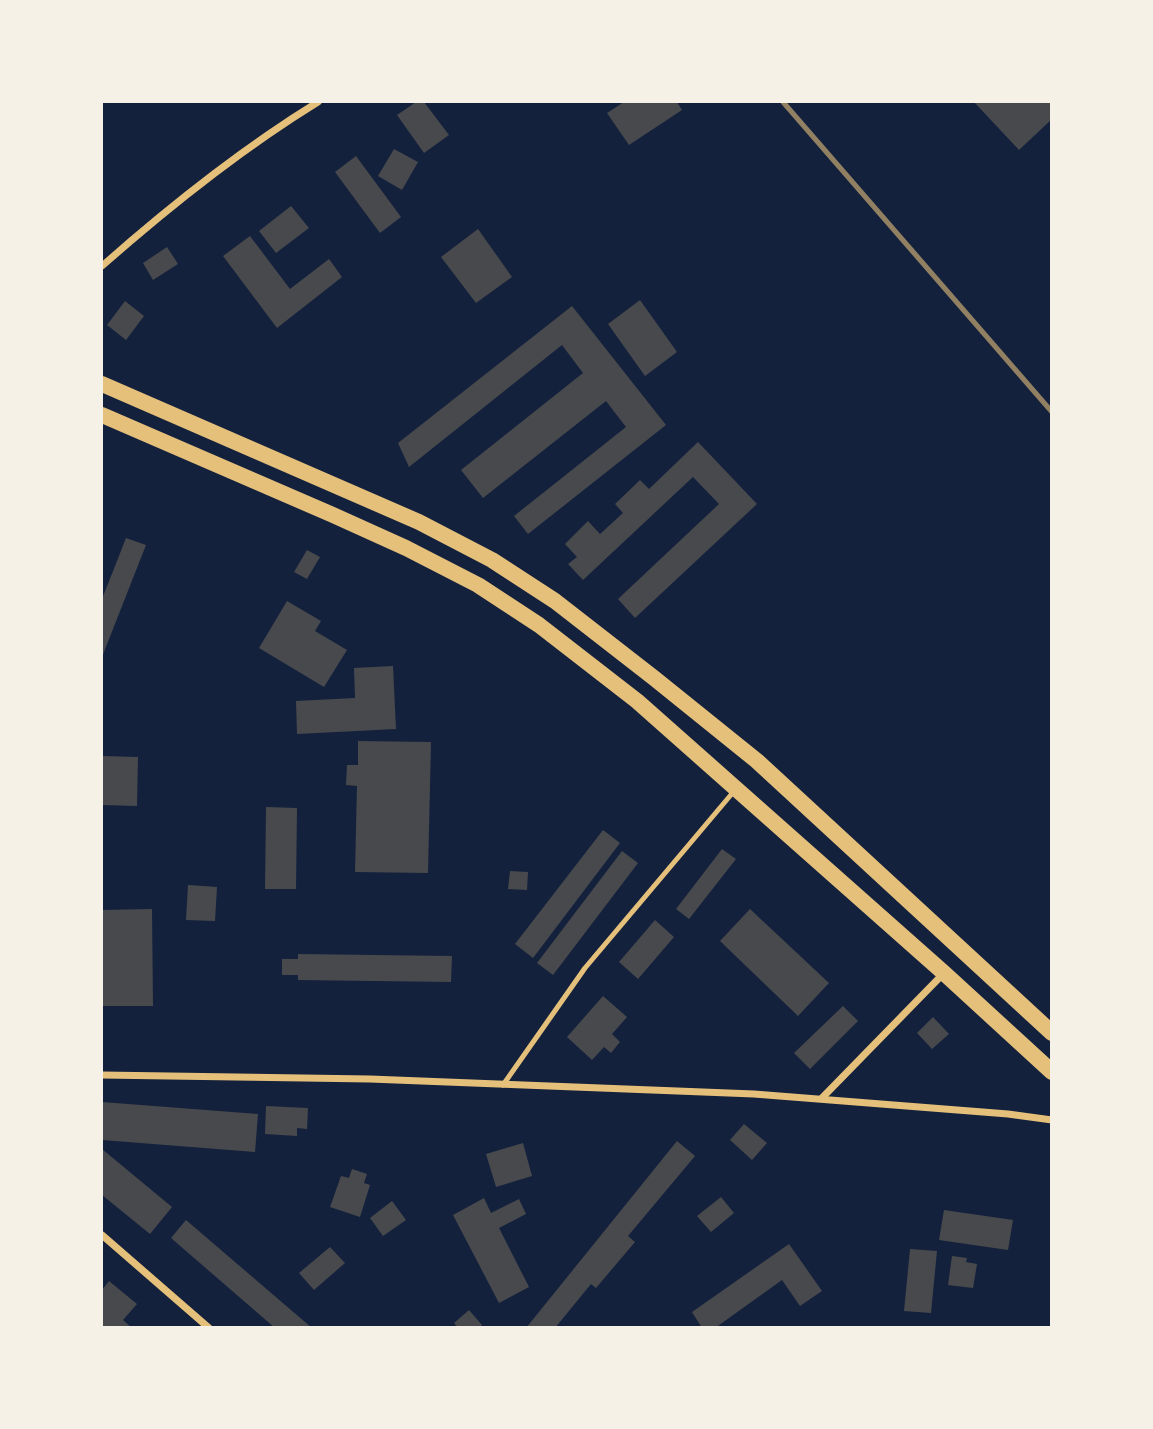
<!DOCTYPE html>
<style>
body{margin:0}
#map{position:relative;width:1153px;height:1429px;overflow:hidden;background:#14213d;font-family:"Crimson Pro",serif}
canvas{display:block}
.frame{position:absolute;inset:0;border:103px solid #f6f1e7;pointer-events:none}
</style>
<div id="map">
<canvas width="1153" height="1429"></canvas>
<div class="frame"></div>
</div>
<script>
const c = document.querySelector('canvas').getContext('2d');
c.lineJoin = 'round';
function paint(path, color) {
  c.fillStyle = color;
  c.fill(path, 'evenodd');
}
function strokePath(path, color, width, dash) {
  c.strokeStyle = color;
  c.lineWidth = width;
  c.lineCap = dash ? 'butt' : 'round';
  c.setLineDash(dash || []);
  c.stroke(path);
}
paint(new Path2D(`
 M 416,102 L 424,102 L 449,135 L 424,153 L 397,115 Z
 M 624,102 L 677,102 L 682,110 L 629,145 L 607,113 Z
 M 974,102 L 1052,102 L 1052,119 L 1019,150 Z
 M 394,149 L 418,162 L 402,190 L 378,176 Z
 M 356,156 L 401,217 L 380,233 L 335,172 Z
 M 291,206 L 309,228 L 276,253 L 259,231 Z
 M 478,229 L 512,277 L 476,303 L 441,257 Z
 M 250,236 L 290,289 L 329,259 L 342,277 L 277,328 L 223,256 Z
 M 167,247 L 178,264 L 153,280 L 143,263 Z
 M 640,300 L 677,352 L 645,376 L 608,324 Z
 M 125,301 L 144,316 L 126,340 L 107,325 Z
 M 572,306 L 666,425 L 528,534 L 514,516 L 626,427 L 606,401 L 483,498 L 461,470 L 583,373 L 562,345 L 409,467 L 398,443 Z
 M 698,442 L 757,504 L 635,618 L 618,599 L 719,504 L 693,477 L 583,580 L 568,564 L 577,557 L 565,544 L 588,521 L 600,534 L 623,513 L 615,504 L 640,480 L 649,489 Z
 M 126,538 L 146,545 L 102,657 L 102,599 Z
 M 307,550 L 320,557 L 307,579 L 294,572 Z
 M 287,601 L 321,621 L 315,631 L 347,650 L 324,687 L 259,648 Z
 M 393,666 L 396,729 L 297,734 L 296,701 L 355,698 L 354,668 Z
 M 358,741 L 431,742 L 428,873 L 355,872 L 357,786 L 346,785 L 347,765 L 358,765 Z
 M 102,756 L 138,757 L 137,806 L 102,805 Z
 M 266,807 L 297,808 L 296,889 L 265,889 Z
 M 603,830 L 620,843 L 533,958 L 515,944 Z
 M 722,849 L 736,859 L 689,919 L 676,909 Z
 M 622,851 L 638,863 L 553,975 L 537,963 Z
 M 510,871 L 528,872 L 527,890 L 508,889 Z
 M 188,885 L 217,887 L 215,921 L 186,920 Z
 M 152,909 L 153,1006 L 102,1006 L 102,910 Z
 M 750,909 L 829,983 L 798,1016 L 720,941 Z
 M 655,920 L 674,937 L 638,979 L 619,962 Z
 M 298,954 L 452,956 L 451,982 L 298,980 L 298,975 L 282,975 L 282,959 L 298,959 Z
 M 603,996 L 627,1017 L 612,1034 L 620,1042 L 611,1053 L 604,1047 L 592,1060 L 567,1037 Z
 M 843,1006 L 858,1021 L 810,1069 L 794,1053 Z
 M 933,1017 L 949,1034 L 932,1049 L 917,1033 Z
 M 102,1102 L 258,1114 L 255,1152 L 102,1140 Z
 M 266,1106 L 308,1108 L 307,1129 L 297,1128 L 297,1136 L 265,1134 Z
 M 744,1124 L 767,1143 L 752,1160 L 730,1140 Z
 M 677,1141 L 695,1156 L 628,1236 L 635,1242 L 596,1288 L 591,1284 L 555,1328 L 526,1328 Z
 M 523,1143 L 532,1176 L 496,1187 L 486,1154 Z
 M 102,1149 L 172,1207 L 150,1234 L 102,1195 Z
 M 352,1169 L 367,1174 L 364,1183 L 370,1185 L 360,1217 L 330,1207 L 341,1176 L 349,1178 Z
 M 721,1197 L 734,1213 L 711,1232 L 697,1216 Z
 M 484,1198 L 491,1213 L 519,1199 L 526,1214 L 499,1228 L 529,1287 L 499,1303 L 453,1215 Z
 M 392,1201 L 406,1220 L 383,1236 L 370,1218 Z
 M 944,1210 L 1013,1220 L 1008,1250 L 939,1240 Z
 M 186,1220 L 312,1328 L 275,1328 L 171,1238 Z
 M 789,1244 L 822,1291 L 800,1306 L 782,1280 L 715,1328 L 702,1328 L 692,1312 Z
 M 330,1247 L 345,1263 L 314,1290 L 299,1273 Z
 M 910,1249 L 937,1251 L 931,1313 L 904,1311 Z
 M 952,1256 L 967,1258 L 966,1262 L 977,1264 L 973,1288 L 948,1285 Z
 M 109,1281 L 137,1304 L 123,1320 L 132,1328 L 102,1328 L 102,1290 Z
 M 469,1310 L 482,1325 L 479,1328 L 458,1328 L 454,1323 Z`), '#48494c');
strokePath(new Path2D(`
 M 503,1085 L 585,968 L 735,790`), '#e5c07b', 5);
strokePath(new Path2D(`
 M 102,266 C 170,206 240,150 318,102
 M 102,1075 L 370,1079 L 754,1094 L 1008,1114 L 1052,1120
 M 821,1099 L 944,973
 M 102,1235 L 209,1328`), '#e5c07b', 7);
strokePath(new Path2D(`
 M 102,384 L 419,522 L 492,560 L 555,601 L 654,678 L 757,761 L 1052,1033
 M 102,415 L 333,515 L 406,548 L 478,585 L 539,625 L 637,701 L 944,973 L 1052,1072`), '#e5c07b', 16);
strokePath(new Path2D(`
 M 783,102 L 1052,412`), '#918062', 5);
</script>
